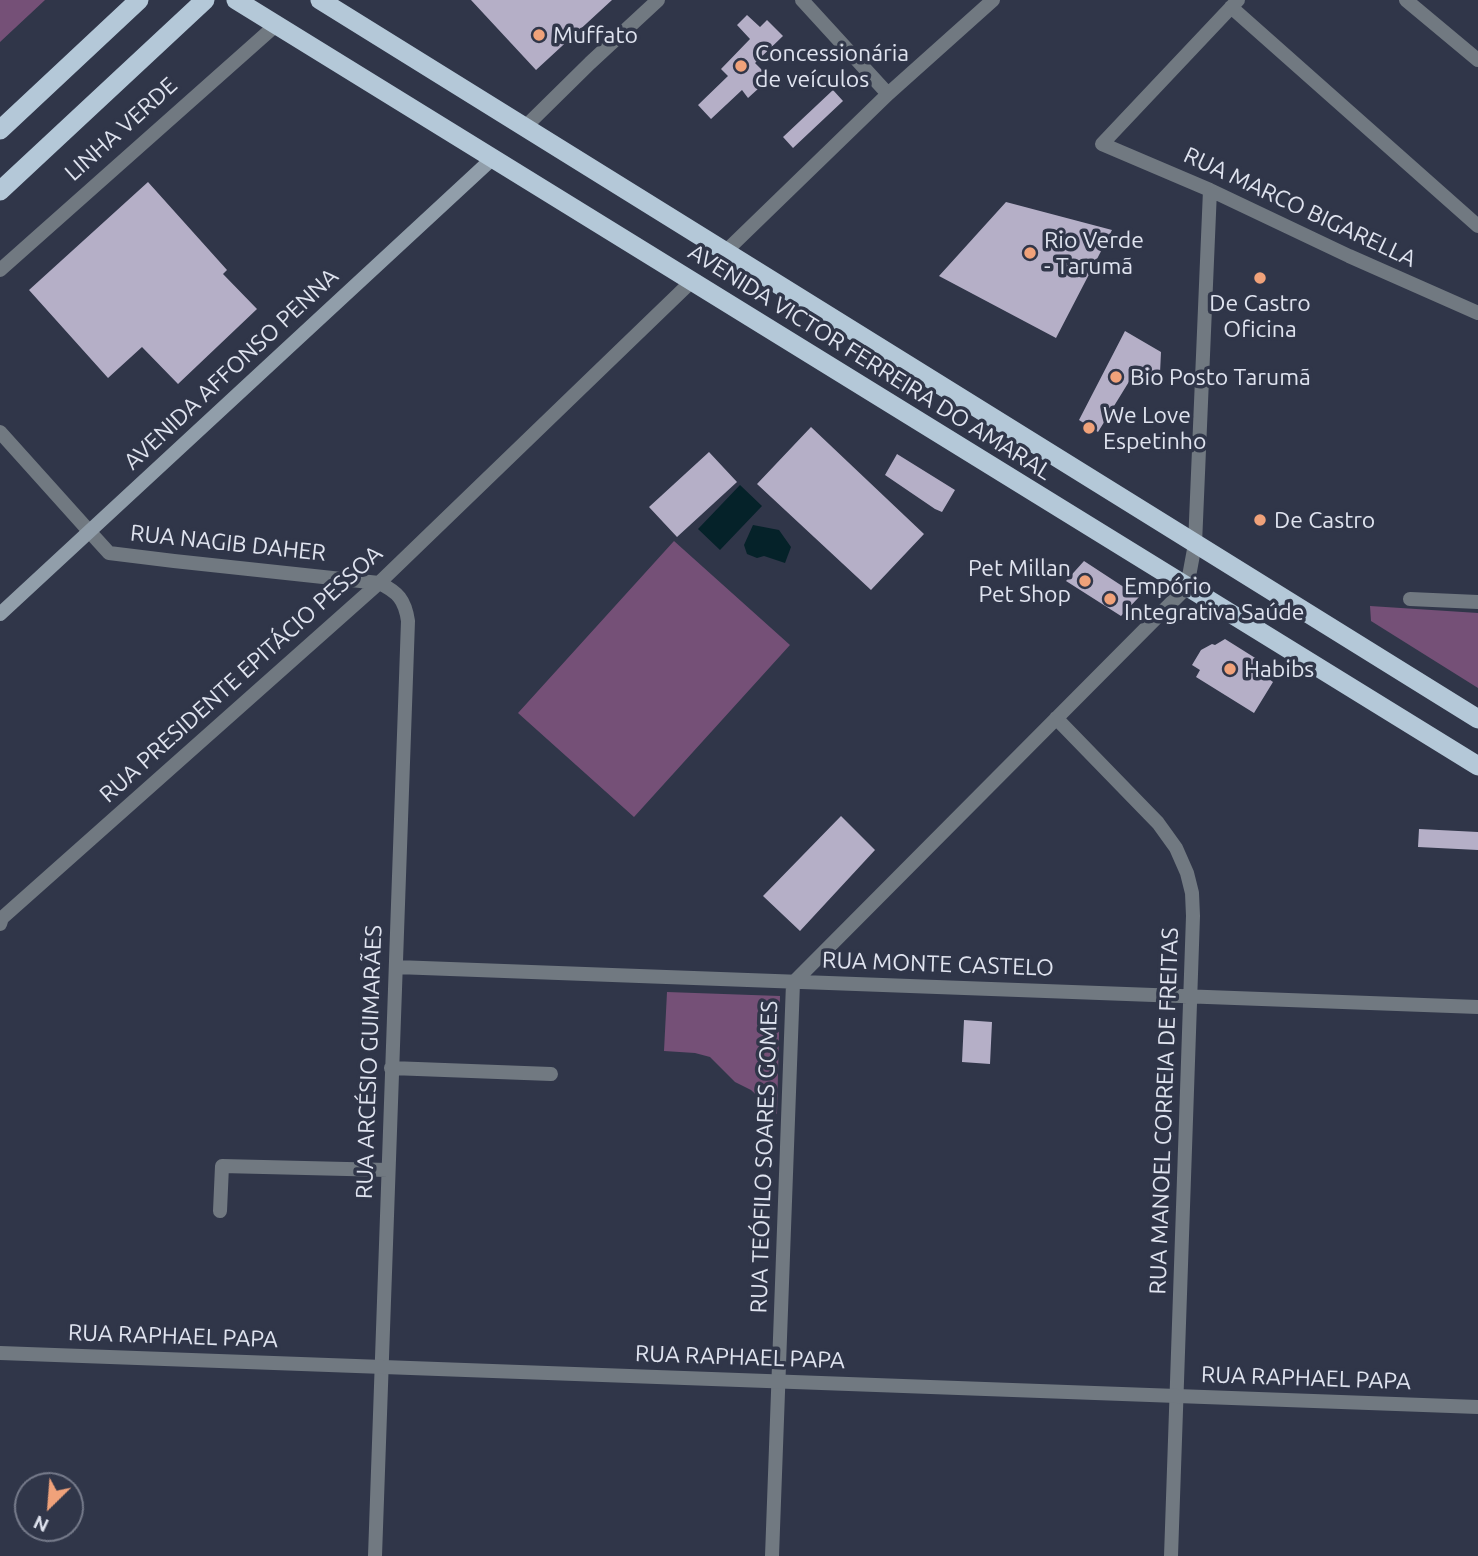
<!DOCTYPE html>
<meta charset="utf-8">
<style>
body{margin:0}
#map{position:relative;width:1478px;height:1556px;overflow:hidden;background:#303649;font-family:Ubuntu,sans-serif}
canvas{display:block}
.north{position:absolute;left:14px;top:1472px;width:70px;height:70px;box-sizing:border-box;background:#303649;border:2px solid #767b8b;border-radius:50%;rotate:205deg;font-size:19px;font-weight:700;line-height:28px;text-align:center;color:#dfe3ef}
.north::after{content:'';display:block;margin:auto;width:24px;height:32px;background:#f0a27a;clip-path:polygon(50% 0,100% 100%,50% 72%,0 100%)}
</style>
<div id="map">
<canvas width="1478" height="1556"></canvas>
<div class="north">N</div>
</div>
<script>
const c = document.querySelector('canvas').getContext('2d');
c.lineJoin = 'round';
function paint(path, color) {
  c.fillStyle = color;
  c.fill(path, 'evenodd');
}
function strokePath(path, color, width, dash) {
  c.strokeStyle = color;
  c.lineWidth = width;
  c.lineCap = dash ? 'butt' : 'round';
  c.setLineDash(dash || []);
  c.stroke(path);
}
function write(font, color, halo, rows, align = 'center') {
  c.font = font + ' Ubuntu,sans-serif';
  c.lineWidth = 7;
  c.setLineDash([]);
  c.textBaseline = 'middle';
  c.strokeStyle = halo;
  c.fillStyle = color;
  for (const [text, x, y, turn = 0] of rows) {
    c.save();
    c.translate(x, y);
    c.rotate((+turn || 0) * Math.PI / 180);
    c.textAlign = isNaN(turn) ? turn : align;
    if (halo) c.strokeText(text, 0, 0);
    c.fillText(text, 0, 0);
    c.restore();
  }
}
paint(new Path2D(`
 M 0,0 L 45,0 L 0,42 Z
 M 674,541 L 790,645 L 634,817 L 518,713 Z
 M 1370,606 L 1478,613 L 1478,688 L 1371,621 Z
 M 667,992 L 780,996 L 777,1114 L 751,1090 L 735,1082 L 710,1057 L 695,1053 L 664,1051 Z`), '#755077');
paint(new Path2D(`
 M 740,485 L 762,506 L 720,550 L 698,529 Z
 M 753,525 L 779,530 L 791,547 L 785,563 L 764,556 L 757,558 L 747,554 L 744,545 Z`), '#052229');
paint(new Path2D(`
 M 471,0 L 612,0 L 536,70 Z
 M 747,15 L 760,27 L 767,20 L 783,36 L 755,63 L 770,78 L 748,98 L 742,90 L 711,119 L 698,105 L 728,76 L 721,69 L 750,39 L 737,25 Z
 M 833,90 L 843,101 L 793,148 L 783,137 Z
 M 148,182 L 227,270 L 223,274 L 257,309 L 178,384 L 142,347 L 108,378 L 29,290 Z
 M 1006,202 L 1112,230 L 1056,338 L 939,276 Z
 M 1125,331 L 1161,352 L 1160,373 L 1147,372 L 1138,367 L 1098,432 L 1079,420 Z
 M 811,427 L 924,534 L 871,590 L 757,484 Z
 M 709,452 L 737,482 L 677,537 L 649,507 Z
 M 897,454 L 955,490 L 942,512 L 935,509 L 885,475 Z
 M 1084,561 L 1139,597 L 1121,616 L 1066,581 Z
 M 1225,639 L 1268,666 L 1262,674 L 1273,682 L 1254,713 L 1196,677 L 1200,670 L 1192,665 L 1201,650 L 1212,644 L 1215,645 Z
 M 841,816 L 875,850 L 800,931 L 763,896 Z
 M 1419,829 L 1478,832 L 1478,850 L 1418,847 Z
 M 964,1020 L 992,1022 L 990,1064 L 962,1062 Z`), '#b5afc7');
strokePath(new Path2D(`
 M 802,0 L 888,94
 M 1238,0 L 1102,144 L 1210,190 L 1349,256 L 1478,313
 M 1406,0 L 1478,60
 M 1231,7 L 1478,226
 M 525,127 L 590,63 L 658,0
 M 725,252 L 888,94 L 993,0
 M 89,531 L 109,553 L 174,561 L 379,583 C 398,592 405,600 408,621 L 375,1556
 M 1410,599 L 1478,602
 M 1056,718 L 1158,823 L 1176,848 L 1187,873 L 1192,893 L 1193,916 L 1171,1556
 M 0,924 L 2,918 L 379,583 L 692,281
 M 396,967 L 1478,1007
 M 391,1068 L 551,1074
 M 220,1211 L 222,1166 L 388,1170
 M 772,1556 L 793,983 L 1187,587 L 1195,544 L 1210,190`), '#717981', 14);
strokePath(new Path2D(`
 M 0,270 L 276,25
 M 0,432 L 89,531
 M 0,1353 L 1478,1407`), '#717981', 14);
strokePath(new Path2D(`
 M 0,614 L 493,158`), '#919eaa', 14);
strokePath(new Path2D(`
 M 236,0 L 1478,766
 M 320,0 L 1478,719
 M 0,130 L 139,0
 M 0,191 L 205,0`), '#b4c8d8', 19);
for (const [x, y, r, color] of [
 [539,35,7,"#f0a27a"],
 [741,66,7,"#f0a27a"],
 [1030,253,7,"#f0a27a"],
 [1260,278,7,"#f0a27a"],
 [1116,377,7,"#f0a27a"],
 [1089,428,7,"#f0a27a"],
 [1260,520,7,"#f0a27a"],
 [1085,581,7,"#f0a27a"],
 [1110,599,7,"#f0a27a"],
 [1230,669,7,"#f0a27a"]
]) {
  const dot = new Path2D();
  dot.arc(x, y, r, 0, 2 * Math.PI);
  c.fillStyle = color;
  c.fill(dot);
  strokePath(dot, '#303649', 2.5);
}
write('23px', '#dfe3ef', '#303649', [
 ["Muffato",553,35],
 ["Concessionária",755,53],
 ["de veículos",755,79],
 ["Rio Verde",1044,240],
 ["- Tarumã",1044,266],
 ["De Castro",1260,303,"center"],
 ["Oficina",1260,329,"center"],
 ["Bio Posto Tarumã",1130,377],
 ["We Love",1103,415],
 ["Espetinho",1103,441],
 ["De Castro",1274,520],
 ["Pet Millan",1071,568,"right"],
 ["Pet Shop",1071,594,"right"],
 ["Empório",1124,586],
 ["Integrativa Saúde",1124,612],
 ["Habibs",1244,669]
], 'left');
write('23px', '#dfe3ef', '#303649', [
 ["LINHA VERDE",121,129,-42],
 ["RUA MARCO BIGARELLA",1300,207,25],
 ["AVENIDA VICTOR FERREIRA DO AMARAL",870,362,32],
 ["AVENIDA AFFONSO PENNA",231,369,-43],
 ["RUA NAGIB DAHER",228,543,6],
 ["RUA PRESIDENTE EPITÁCIO PESSOA",241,674,-42],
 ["RUA MONTE CASTELO",938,964,2],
 ["RUA ARCÉSIO GUIMARÃES",369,1062,-88],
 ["RUA MANOEL CORREIA DE FREITAS",1164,1111,-88],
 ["RUA TEÓFILO SOARES GOMES",764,1157,-88],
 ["RUA RAPHAEL PAPA",173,1336,2],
 ["RUA RAPHAEL PAPA",740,1357,2],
 ["RUA RAPHAEL PAPA",1306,1378,2]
]);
</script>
